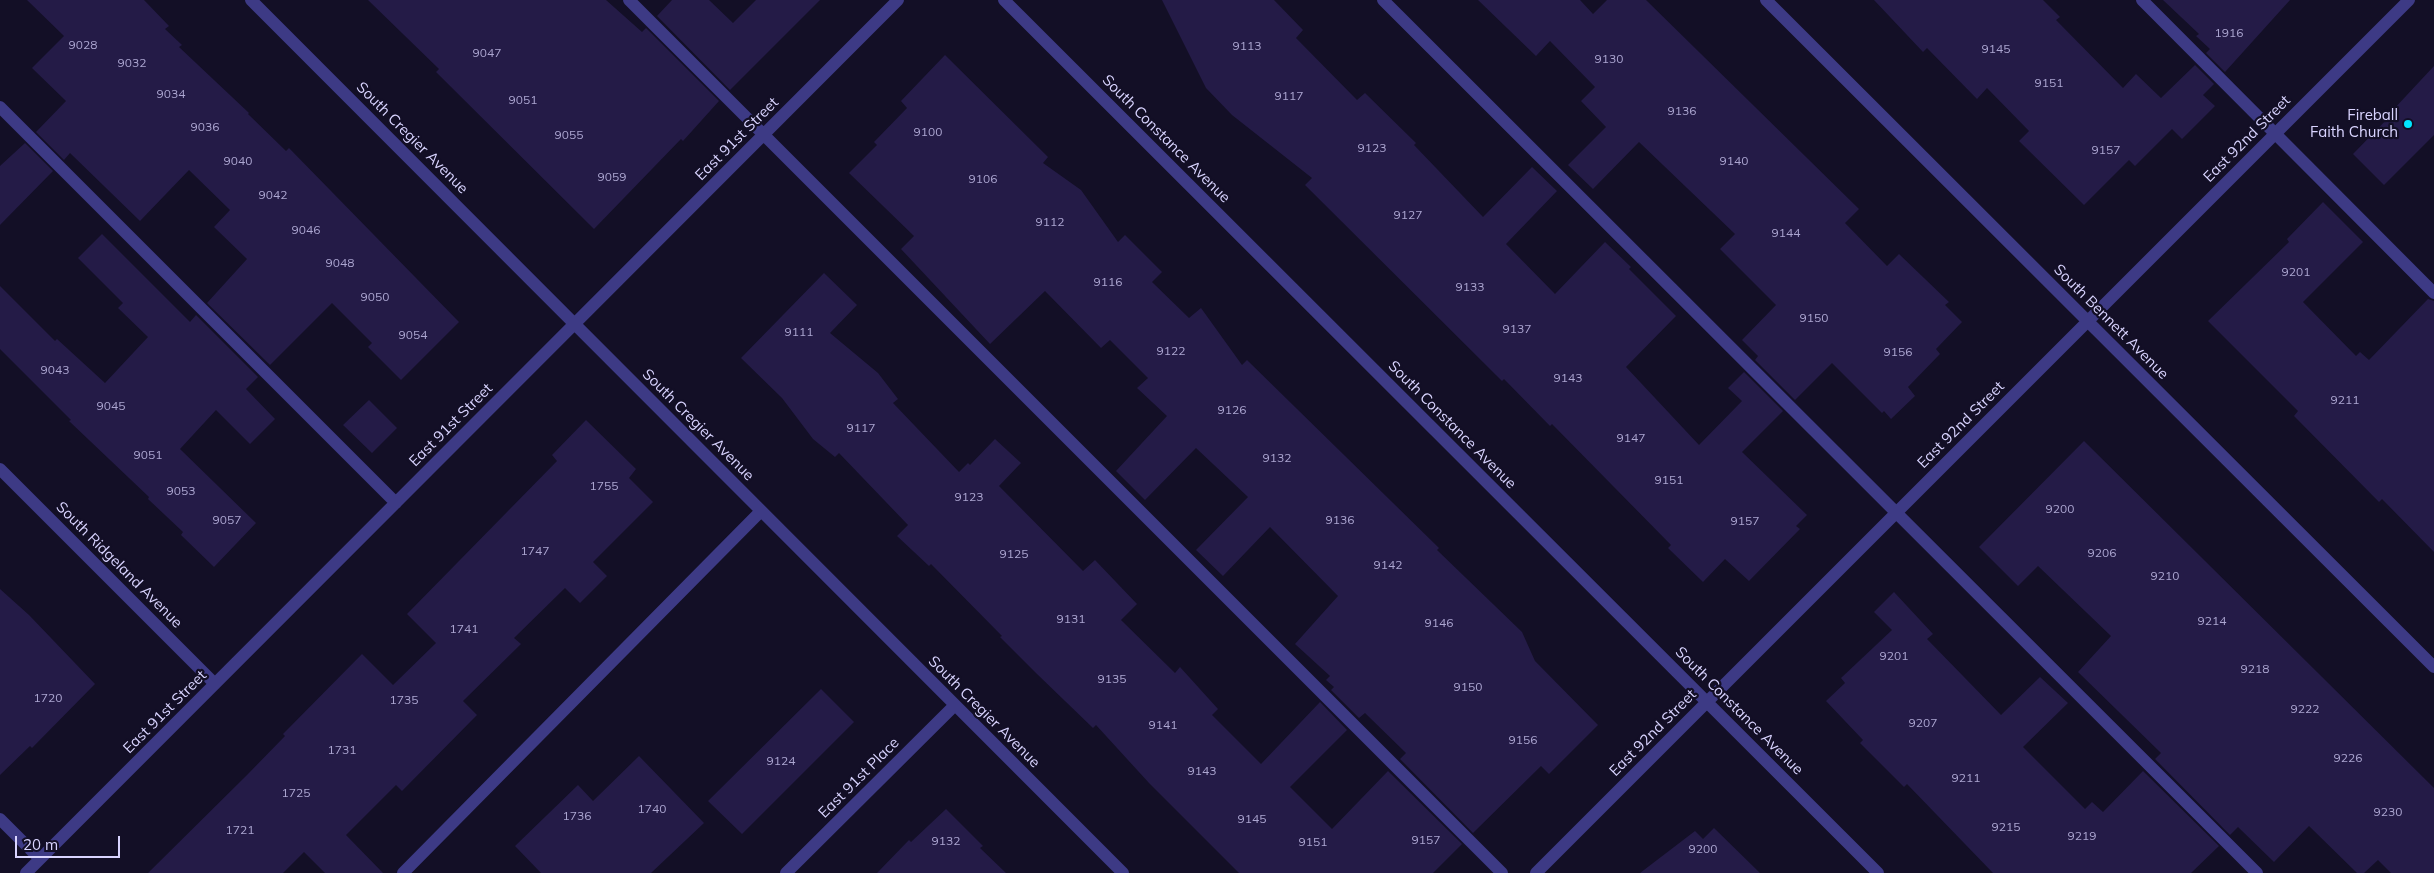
<!DOCTYPE html>
<style>
body{margin:0}
#map{position:relative;width:2434px;height:873px;overflow:hidden;background:#130f26;font-family:Mulish,sans-serif}
canvas{display:block}
.scale{position:absolute;left:15px;top:836px;width:105px;height:22px;box-sizing:border-box;border:2px solid #d9d4ff;border-top:0;padding-left:6px;font-size:15px;line-height:18px;white-space:nowrap;color:#d9d4ff;-webkit-text-stroke:4px #130f26;paint-order:stroke}
</style>
<div id="map">
<canvas width="2434" height="873"></canvas>
<div class="scale">20 m</div>
</div>
<script>
const c = document.querySelector('canvas').getContext('2d');
c.lineJoin = 'round';
function paint(path, color) {
  c.fillStyle = color;
  c.fill(path, 'evenodd');
}
function strokePath(path, color, width, dash) {
  c.strokeStyle = color;
  c.lineWidth = width;
  c.lineCap = dash ? 'butt' : 'round';
  c.setLineDash(dash || []);
  c.stroke(path);
}
function write(font, color, halo, rows, align = 'center') {
  c.font = font + ' Mulish,sans-serif';
  c.lineWidth = 4.5;
  c.setLineDash([]);
  c.textBaseline = 'middle';
  c.strokeStyle = halo;
  c.fillStyle = color;
  for (const [text, x, y, turn = 0] of rows) {
    c.save();
    c.translate(x, y);
    c.rotate((+turn || 0) * Math.PI / 180);
    c.textAlign = isNaN(turn) ? turn : align;
    if (halo) c.strokeText(text, 0, 0);
    c.fillText(text, 0, 0);
    c.restore();
  }
}
paint(new Path2D(`
 M 27,0 L 144,0 L 169,26 L 165,29 L 182,45 L 179,47 L 249,113 L 248,114 L 286,151 L 289,148 L 459,322 L 401,380 L 368,347 L 372,343 L 332,303 L 270,365 L 207,303 L 247,259 L 214,227 L 230,210 L 189,170 L 140,221 L 70,153 L 64,160 L 36,132 L 66,101 L 32,68 L 64,36 Z
 M 368,0 L 606,0 L 642,32 L 646,28 L 719,101 L 683,141 L 681,139 L 594,229 L 436,72 L 439,69 Z
 M 672,0 L 709,0 L 733,23 L 756,0 L 820,0 L 730,90 L 657,16 Z
 M 1162,0 L 1274,0 L 1303,30 L 1296,38 L 1357,100 L 1365,93 L 1416,143 L 1414,145 L 1483,217 L 1532,167 L 1557,191 L 1506,244 L 1555,294 L 1605,242 L 1631,267 L 1629,269 L 1676,316 L 1626,367 L 1699,445 L 1742,401 L 1728,388 L 1744,372 L 1783,411 L 1742,452 L 1807,515 L 1796,526 L 1800,529 L 1749,581 L 1725,559 L 1703,582 L 1668,548 L 1671,545 L 1552,424 L 1550,426 L 1504,379 L 1502,381 L 1305,185 L 1312,178 L 1232,115 L 1206,88 Z
 M 1478,0 L 1580,0 L 1593,14 L 1607,0 L 1646,0 L 1859,209 L 1845,223 L 1887,266 L 1899,254 L 1949,302 L 1945,305 L 1962,322 L 1936,349 L 1940,354 L 1908,387 L 1915,396 L 1891,419 L 1884,411 L 1882,413 L 1832,363 L 1795,400 L 1755,360 L 1758,356 L 1742,340 L 1776,305 L 1720,249 L 1735,234 L 1639,142 L 1593,189 L 1568,165 L 1606,127 L 1581,101 L 1595,87 L 1550,41 L 1536,56 Z
 M 1874,0 L 2043,0 L 2060,17 L 2056,20 L 2123,88 L 2136,74 L 2161,98 L 2195,65 L 2214,84 L 2203,95 L 2215,106 L 2182,139 L 2172,129 L 2135,166 L 2129,160 L 2084,205 L 2019,141 L 2029,131 L 1987,88 L 1977,99 L 1927,48 L 1923,52 Z
 M 2163,0 L 2290,0 L 2225,72 L 2206,53 L 2210,49 L 2196,36 L 2199,34 Z
 M 945,55 L 1048,157 L 1043,163 L 1081,190 L 1118,242 L 1125,235 L 1162,272 L 1152,282 L 1189,318 L 1201,308 L 1242,365 L 1247,360 L 1439,548 L 1437,550 L 1522,632 L 1535,661 L 1598,725 L 1549,774 L 1541,766 L 1473,833 L 1400,759 L 1406,753 L 1365,713 L 1359,718 L 1331,690 L 1334,687 L 1326,680 L 1330,676 L 1295,644 L 1338,596 L 1270,527 L 1223,576 L 1196,550 L 1248,497 L 1196,448 L 1145,500 L 1116,471 L 1167,416 L 1137,388 L 1148,378 L 1110,340 L 1101,348 L 1045,291 L 990,344 L 901,249 L 914,236 L 849,173 L 877,145 L 874,142 L 907,108 L 901,101 Z
 M 2434,66 L 2434,135 L 2384,185 L 2353,154 L 2393,113 L 2392,111 Z
 M 25,143 L 53,171 L 0,225 L 0,166 Z
 M 2323,202 L 2363,242 L 2303,302 L 2356,356 L 2360,352 L 2369,360 L 2428,299 L 2434,301 L 2434,552 L 2382,499 L 2379,502 L 2294,416 L 2298,411 L 2208,321 L 2289,242 L 2287,239 Z
 M 102,234 L 190,322 L 196,315 L 258,377 L 246,389 L 275,419 L 250,444 L 216,410 L 180,449 L 256,523 L 214,567 L 181,535 L 183,532 L 148,499 L 149,497 L 69,421 L 71,420 L 0,349 L 0,286 L 55,341 L 57,339 L 105,383 L 148,337 L 118,308 L 123,303 L 78,258 Z
 M 824,273 L 857,305 L 830,333 L 878,373 L 898,399 L 893,403 L 959,472 L 968,463 L 970,465 L 995,439 L 1021,463 L 999,486 L 1083,571 L 1095,560 L 1137,604 L 1121,620 L 1175,673 L 1180,667 L 1218,709 L 1212,715 L 1261,764 L 1320,702 L 1347,730 L 1290,787 L 1332,829 L 1388,771 L 1462,844 L 1433,873 L 1239,873 L 1149,783 L 1096,725 L 1093,728 L 1037,674 L 1000,637 L 1002,636 L 931,564 L 929,566 L 897,536 L 908,525 L 839,453 L 835,457 L 813,439 L 782,398 L 741,358 Z
 M 369,400 L 397,428 L 372,453 L 343,425 Z
 M 586,420 L 636,469 L 629,478 L 653,502 L 593,562 L 607,576 L 580,603 L 565,588 L 514,638 L 521,644 L 463,701 L 477,715 L 402,791 L 396,785 L 346,835 L 383,873 L 325,873 L 304,852 L 283,873 L 148,873 L 247,775 L 285,736 L 283,734 L 362,654 L 393,685 L 436,643 L 407,614 L 557,461 L 552,455 Z
 M 2084,441 L 2434,788 L 2434,873 L 2391,873 L 2378,860 L 2364,873 L 2357,873 L 2309,826 L 2274,862 L 2238,827 L 2230,835 L 2155,759 L 2161,753 L 2078,672 L 2111,636 L 2038,566 L 2018,586 L 1979,547 Z
 M 0,589 L 29,615 L 95,684 L 32,748 L 30,746 L 0,775 Z
 M 1894,592 L 1933,634 L 1927,639 L 2001,715 L 2040,677 L 2068,703 L 2023,747 L 2085,809 L 2092,802 L 2103,812 L 2143,771 L 2219,846 L 2191,873 L 1993,873 L 1907,784 L 1904,787 L 1860,743 L 1863,740 L 1826,701 L 1845,683 L 1841,678 L 1892,630 L 1874,612 Z
 M 821,689 L 854,722 L 742,834 L 708,801 Z
 M 639,756 L 704,823 L 651,873 L 541,873 L 515,846 L 578,785 L 593,801 Z
 M 946,809 L 983,846 L 980,848 L 1006,873 L 877,873 L 909,840 L 911,842 Z
 M 1714,828 L 1760,873 L 1640,873 L 1695,831 L 1703,839 Z`), '#241b47');
strokePath(new Path2D(`
 M 251,0 L 1123,873
 M 629,0 L 1502,873
 M 1004,0 L 1878,873
 M 1383,0 L 2257,873
 M 1766,0 L 2434,667
 M 2142,0 L 2434,293
 M 0,107 L 396,503
 M 0,469 L 215,684
 M 0,819 L 40,859
 M 26,873 L 898,0
 M 403,873 L 761,511
 M 786,873 L 955,705
 M 1536,873 L 2409,0`), '#3d3a85', 12);
for (const [x, y, r, color] of [
 [2408,124,5,"#00e5ff"]
]) {
  const dot = new Path2D();
  dot.arc(x, y, r, 0, 2 * Math.PI);
  c.fillStyle = color;
  c.fill(dot);
  strokePath(dot, '#130f26', 2);
}
write('12px', '#aca6d1', null, [
 ["1916",2229,33],
 ["9028",83,45],
 ["9113",1247,46],
 ["9145",1996,49],
 ["9047",487,53],
 ["9130",1609,59],
 ["9032",132,63],
 ["9151",2049,83],
 ["9034",171,94],
 ["9117",1289,96],
 ["9051",523,100],
 ["9136",1682,111],
 ["9036",205,127],
 ["9100",928,132],
 ["9055",569,135],
 ["9123",1372,148],
 ["9157",2106,150],
 ["9040",238,161],
 ["9140",1734,161],
 ["9059",612,177],
 ["9106",983,179],
 ["9042",273,195],
 ["9127",1408,215],
 ["9112",1050,222],
 ["9046",306,230],
 ["9144",1786,233],
 ["9048",340,263],
 ["9201",2296,272],
 ["9116",1108,282],
 ["9133",1470,287],
 ["9050",375,297],
 ["9150",1814,318],
 ["9137",1517,329],
 ["9111",799,332],
 ["9054",413,335],
 ["9122",1171,351],
 ["9156",1898,352],
 ["9043",55,370],
 ["9143",1568,378],
 ["9211",2345,400],
 ["9045",111,406],
 ["9126",1232,410],
 ["9117",861,428],
 ["9147",1631,438],
 ["9051",148,455],
 ["9132",1277,458],
 ["9151",1669,480],
 ["1755",604,486],
 ["9053",181,491],
 ["9123",969,497],
 ["9200",2060,509],
 ["9057",227,520],
 ["9136",1340,520],
 ["9157",1745,521],
 ["1747",535,551],
 ["9206",2102,553],
 ["9125",1014,554],
 ["9142",1388,565],
 ["9210",2165,576],
 ["9131",1071,619],
 ["9214",2212,621],
 ["9146",1439,623],
 ["1741",464,629],
 ["9201",1894,656],
 ["9218",2255,669],
 ["9135",1112,679],
 ["9150",1468,687],
 ["1720",48,698],
 ["1735",404,700],
 ["9222",2305,709],
 ["9207",1923,723],
 ["9141",1163,725],
 ["9156",1523,740],
 ["1731",342,750],
 ["9226",2348,758],
 ["9124",781,761],
 ["9143",1202,771],
 ["9211",1966,778],
 ["1725",296,793],
 ["1740",652,809],
 ["9230",2388,812],
 ["1736",577,816],
 ["9145",1252,819],
 ["9215",2006,827],
 ["1721",240,830],
 ["9219",2082,836],
 ["9157",1426,840],
 ["9132",946,841],
 ["9151",1313,842],
 ["9200",1703,849]
]);
write('15px', '#d9d4ff', '#130f26', [
 ["Fireball",2398,115],
 ["Faith Church",2398,132]
], 'right');
write('15px', '#d9d4ff', '#130f26', [
 ["South Cregier Avenue",412,138,45],
 ["East 91st Street",737,139,-45],
 ["South Constance Avenue",1166,139,45],
 ["East 92nd Street",2247,139,-45],
 ["South Bennett Avenue",2111,322,45],
 ["East 91st Street",451,425,-45],
 ["South Cregier Avenue",698,425,45],
 ["South Constance Avenue",1452,425,45],
 ["East 92nd Street",1961,425,-45],
 ["South Ridgeland Avenue",119,565,45],
 ["South Constance Avenue",1739,711,45],
 ["East 91st Street",165,712,-45],
 ["South Cregier Avenue",984,712,45],
 ["East 92nd Street",1653,733,-45],
 ["East 91st Place",859,778,-45]
]);
</script>
